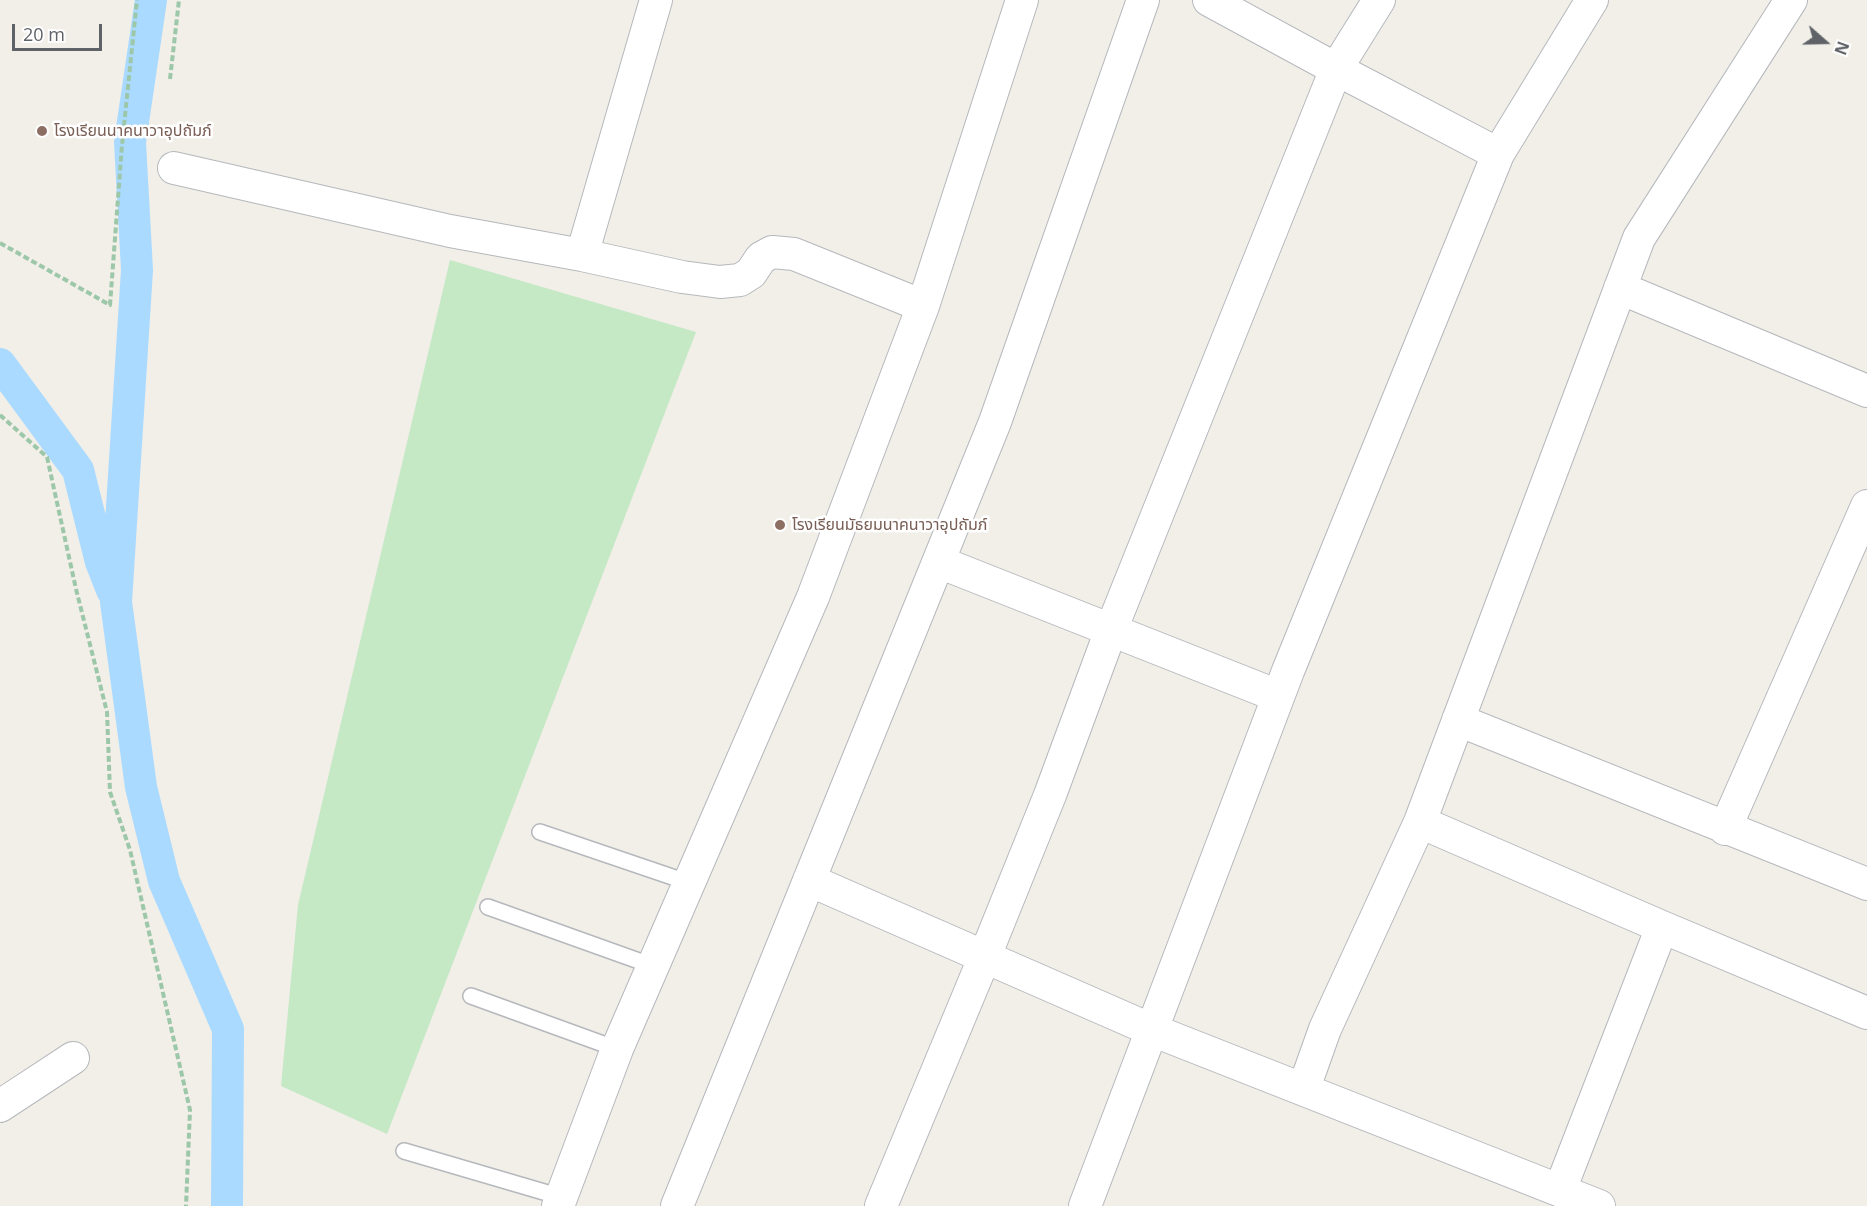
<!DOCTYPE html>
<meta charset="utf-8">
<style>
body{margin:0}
#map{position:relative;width:1867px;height:1206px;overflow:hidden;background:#f1efe8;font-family:"Open Sans",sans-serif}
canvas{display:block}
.north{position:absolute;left:1795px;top:12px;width:60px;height:60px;-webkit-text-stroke:4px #fff;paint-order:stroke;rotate:110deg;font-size:16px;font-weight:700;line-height:24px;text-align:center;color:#5f6368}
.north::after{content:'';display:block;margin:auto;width:21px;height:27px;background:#5f6368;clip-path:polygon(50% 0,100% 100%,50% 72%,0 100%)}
.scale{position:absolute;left:12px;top:24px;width:90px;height:27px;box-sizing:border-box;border:3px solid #5f6368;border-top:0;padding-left:8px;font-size:18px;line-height:21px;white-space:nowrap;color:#5f6368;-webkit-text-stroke:4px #fff;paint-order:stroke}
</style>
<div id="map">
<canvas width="1867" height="1206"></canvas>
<div class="north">N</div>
<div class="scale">20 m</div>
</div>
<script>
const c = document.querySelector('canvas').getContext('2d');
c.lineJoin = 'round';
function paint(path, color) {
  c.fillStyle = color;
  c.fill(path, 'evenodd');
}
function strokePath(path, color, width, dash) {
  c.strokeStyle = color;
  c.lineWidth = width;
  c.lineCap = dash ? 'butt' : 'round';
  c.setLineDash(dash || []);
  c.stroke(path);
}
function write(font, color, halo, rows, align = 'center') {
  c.font = font + ' "Open Sans","Noto Sans Thai",sans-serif';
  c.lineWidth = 5;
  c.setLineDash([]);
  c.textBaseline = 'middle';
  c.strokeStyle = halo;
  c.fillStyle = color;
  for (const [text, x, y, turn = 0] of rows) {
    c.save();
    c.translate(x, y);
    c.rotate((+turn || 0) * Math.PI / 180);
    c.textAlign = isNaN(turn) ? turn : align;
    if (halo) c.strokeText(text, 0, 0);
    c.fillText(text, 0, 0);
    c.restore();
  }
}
paint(new Path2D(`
 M 450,260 L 696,332 L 387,1134 L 281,1086 L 298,905 Z`), '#c5e8c5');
strokePath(new Path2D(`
 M 151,0 L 130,142 L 137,270 L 116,602 L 141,787 L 164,881 L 228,1029 L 227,1206
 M 0,364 L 78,470 L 101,562 L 112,590`), '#aadaff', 32);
const service = new Path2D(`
 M 540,832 L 690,883
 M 488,907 L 653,966
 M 471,996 L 617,1049
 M 404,1151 L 561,1197`);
const minor = new Path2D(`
 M 1209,0 L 1336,69 L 1498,154
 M 174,168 L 450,231 L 582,255 L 682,277 L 720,282 L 740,280 L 751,273 L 761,258 L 772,252 L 794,254 L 923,306
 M 582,255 L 656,0
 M 1620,288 L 1867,391
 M 939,562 L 1278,696
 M 1458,720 L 1867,884
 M 1420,822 L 1662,927 L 1867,1013
 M 1725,829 L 1867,506
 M 809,880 L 1152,1030 L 1599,1206
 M 1304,1088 L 1325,1029 L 1420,822 L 1639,238 L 1791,0
 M 0,1106 L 73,1058
 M 1560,1190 L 1662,927
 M 558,1206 L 617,1049 L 813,597 L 923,306 L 1022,0
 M 677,1206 L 995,422 L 1143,0
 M 881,1206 L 985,956 L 1050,795 L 1111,630 L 1336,69 L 1379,0
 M 1085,1206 L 1288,671 L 1498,154 L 1592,0`);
strokePath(service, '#b5b8bc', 18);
strokePath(minor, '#b5b8bc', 34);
strokePath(new Path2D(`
 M 170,79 L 179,0
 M 0,243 L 110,305 L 122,145 L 137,0
 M 0,415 L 47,457 L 76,589 L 107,712 L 110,792 L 130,850 L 190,1110 L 186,1206`), '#9cc7a9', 4, [6, 3]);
strokePath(service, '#fff', 15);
strokePath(minor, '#fff', 32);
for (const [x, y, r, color] of [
 [42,131,6,"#8d6e63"],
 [780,525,6,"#8d6e63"]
]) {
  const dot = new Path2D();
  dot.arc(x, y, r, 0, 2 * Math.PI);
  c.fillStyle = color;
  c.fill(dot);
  strokePath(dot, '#fff', 2);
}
write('16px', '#785e54', '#fff', [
 ["โรงเรียนนาคนาวาอุปถัมภ์",54,131],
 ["โรงเรียนมัธยมนาคนาวาอุปถัมภ์",792,525]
], 'left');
</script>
